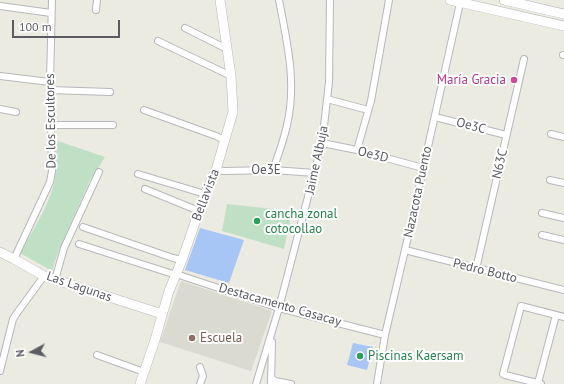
<!DOCTYPE html>
<meta charset="utf-8">
<style>
body{margin:0}
#map{position:relative;width:564px;height:384px;overflow:hidden;background:#ebebe1;font-family:"PT Sans",sans-serif}
canvas{display:block}
.north{position:absolute;left:12px;top:332px;width:40px;height:40px;-webkit-text-stroke:3px #fff;paint-order:stroke;rotate:263deg;font-size:11px;font-weight:700;line-height:16px;text-align:center;color:#5a5c61}
.north::after{content:'';display:block;margin:auto;width:14px;height:18px;background:#5a5c61;clip-path:polygon(50% 0,100% 100%,50% 72%,0 100%)}
.scale{position:absolute;left:12px;top:20px;width:108px;height:18px;box-sizing:border-box;border:2px solid #5a5c61;border-top:0;padding-left:5px;font-size:12px;line-height:14px;white-space:nowrap;color:#5a5c61;-webkit-text-stroke:3px #fff;paint-order:stroke}
</style>
<div id="map">
<canvas width="564" height="384"></canvas>
<div class="north">N</div>
<div class="scale">100 m</div>
</div>
<script>
const c = document.querySelector('canvas').getContext('2d');
c.lineJoin = 'round';
function paint(path, color) {
  c.fillStyle = color;
  c.fill(path, 'evenodd');
}
function strokePath(path, color, width, dash) {
  c.strokeStyle = color;
  c.lineWidth = width;
  c.lineCap = dash ? 'butt' : 'round';
  c.setLineDash(dash || []);
  c.stroke(path);
}
function write(font, color, halo, rows, align = 'center') {
  c.font = font + ' "PT Sans",sans-serif';
  c.lineWidth = 4;
  c.setLineDash([]);
  c.textBaseline = 'middle';
  c.strokeStyle = halo;
  c.fillStyle = color;
  for (const [text, x, y, turn = 0] of rows) {
    c.save();
    c.translate(x, y);
    c.rotate((+turn || 0) * Math.PI / 180);
    c.textAlign = isNaN(turn) ? turn : align;
    if (halo) c.strokeText(text, 0, 0);
    c.fillText(text, 0, 0);
    c.restore();
  }
}
paint(new Path2D(`
 M 181,281 L 272,311 L 251,371 L 160,342 Z`), '#dbdad0');
paint(new Path2D(`
 M 55,140 L 105,157 L 90,180 L 57,255 L 52,271 L 20,253 C 32,232 48,207 54,184 C 57,171 55,154 55,140 Z
 M 227,204 L 292,211 L 284,249 L 222,231 Z`), '#c0e0c6');
paint(new Path2D(`
 M 200,228 L 244,240 L 229,283 L 185,270 Z
 M 353,343 L 373,347 L 367,370 L 347,365 Z`), '#a7c6f5');
const street = new Path2D(`
 M 0,6 L 51,13
 M 96,10 L 97,0
 M 185,28 L 227,49
 M 158,41 L 231,76
 M 563,55 L 564,55
 M 0,76 L 50,82
 M 50,90 L 110,92
 M 327,99 L 368,110
 M 0,109 L 16,112
 M 144,110 L 216,136 L 224,140
 M 435,117 L 506,135
 M 51,125 L 113,125
 M 551,134 L 564,137
 M 322,143 L 357,150 L 423,168
 M 357,150 L 371,101 L 389,0
 M 216,170 L 224,171 L 273,170 L 315,173
 M 273,170 C 278,155 284,140 287,125 C 297,83 287,42 279,0
 M 138,174 L 205,194
 M 550,180 L 564,183
 M 145,189 L 199,211
 M 542,213 L 564,218
 M 83,227 L 173,258 L 182,260
 M 542,235 L 564,240
 M 79,244 L 176,275
 M 405,250 L 564,290
 M 14,259 L 50,182 L 52,171 L 50,82 L 52,0
 M 476,269 L 524,59
 M 176,274 L 279,308 L 385,335
 M 55,280 L 64,248 L 99,172
 M 97,355 L 144,372
 M 0,371 L 13,319 L 17,313 L 44,276
 M 271,378 L 275,381 L 291,384
 M 538,383 L 556,315
 M 200,384 L 203,376 L 200,367
 M 256,384 L 279,308 L 322,143 L 329,82 L 330,0
 M 271,384 L 272,342
 M 377,384 L 385,335 L 405,250 L 460,3
 M 541,384 L 505,375 L 503,374 L 521,306 L 564,317`);
const secondary = new Path2D(`
 M 450,0 L 564,26
 M 504,0 L 564,14
 M 0,252 L 14,259 L 44,276 L 162,314
 M 140,384 L 155,340 L 169,291 L 182,260 L 205,194 L 216,170 L 233,112 L 231,76 L 220,0`);
strokePath(street, '#b7b8bd', 8);
strokePath(secondary, '#b7b9be', 10);
strokePath(street, '#fff', 6);
strokePath(secondary, '#fff', 9);
for (const [x, y, r, color] of [
 [514,80,4,"#d1479c"],
 [257,221,4,"#2e9e5b"],
 [192,338,4,"#8d6e63"],
 [360,356,4,"#2e9e5b"]
]) {
  const dot = new Path2D();
  dot.arc(x, y, r, 0, 2 * Math.PI);
  c.fillStyle = color;
  c.fill(dot);
  strokePath(dot, '#fff', 1.5);
}
write('13px', '#b23c85', '#fff', [
 ["María Gracia",506,80]
], 'right');
write('13px', '#5a5c61', '#fff', [
 ["De los Escultores",51,121,-91],
 ["Oe3C",471,126,15],
 ["Oe3D",373,155,14],
 ["Jaime Albuja",317,160,-78],
 ["N63C",500,164,-77],
 ["Oe3E",266,170],
 ["Nazacota Puento",418,192,-78],
 ["Bellavista",206,195,-69],
 ["Pedro Botto",485,271,14],
 ["Las Lagunas",79,287,19],
 ["Destacamento Casacay",280,305,16]
]);
write('13px', '#27864d', '#fff', [
 ["cancha zonal",265,214],
 ["cotocollao",265,229],
 ["Piscinas Kaersam",368,356]
], 'left');
write('13px', '#785e54', '#fff', [
 ["Escuela",200,338]
], 'left');
</script>
